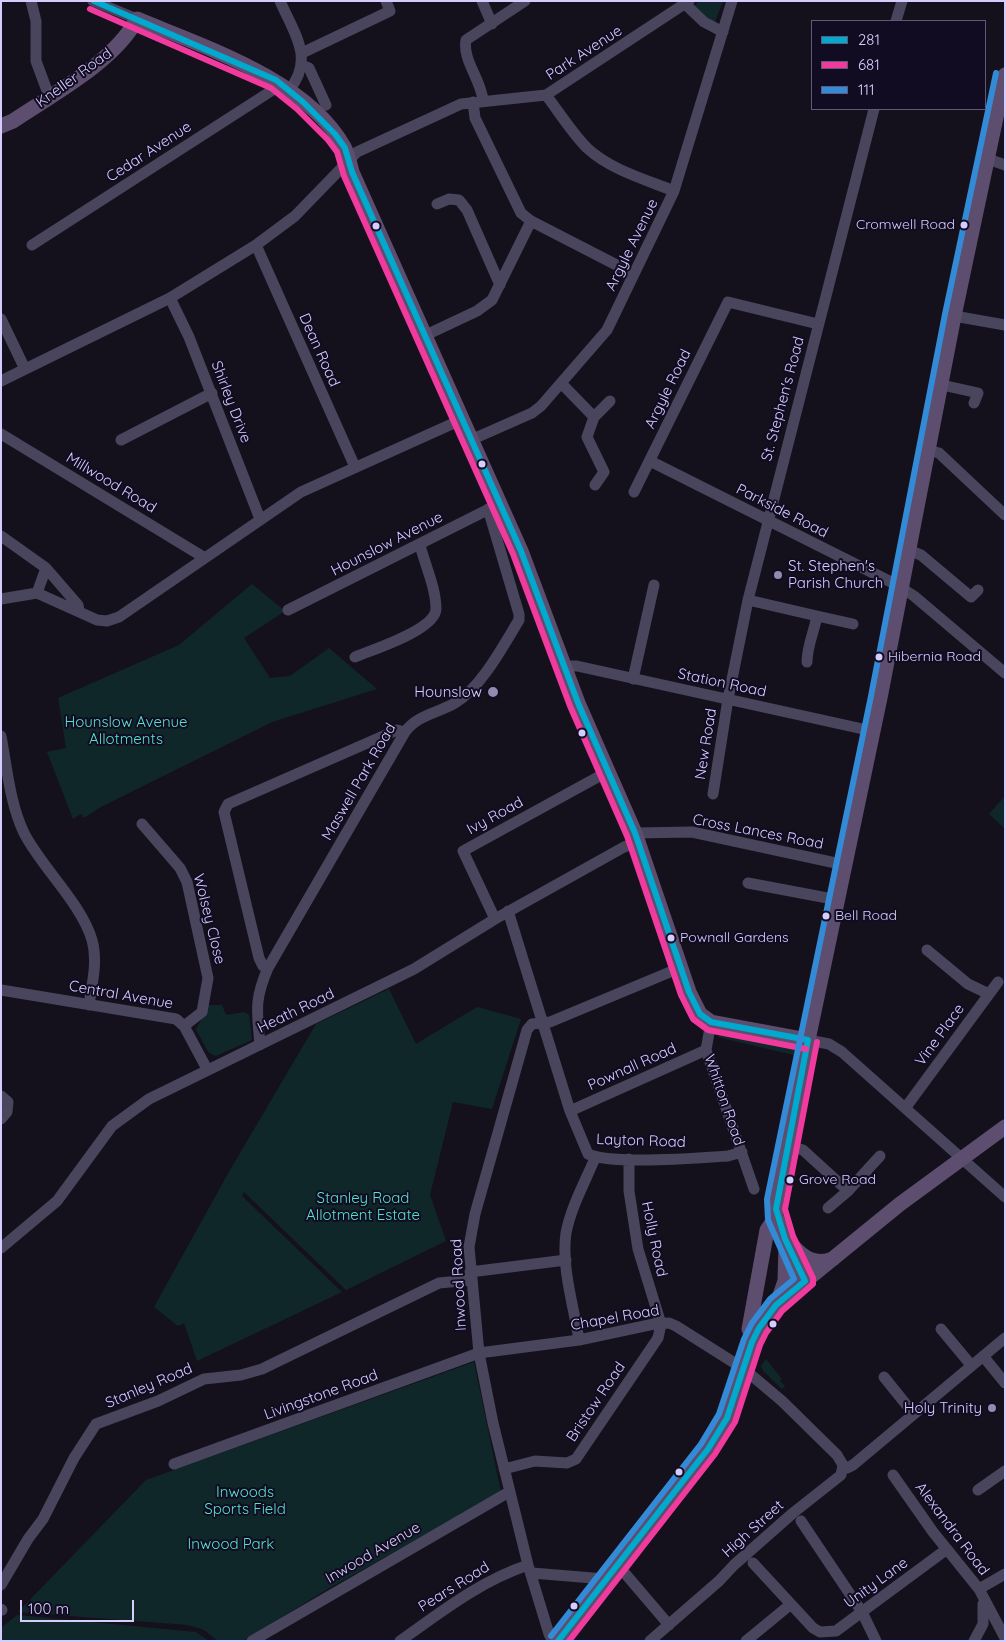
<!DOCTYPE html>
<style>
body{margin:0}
#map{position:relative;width:1006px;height:1642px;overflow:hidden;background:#14111c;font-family:Quicksand,sans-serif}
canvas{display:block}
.frame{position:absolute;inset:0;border:2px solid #d6cdff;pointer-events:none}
.legend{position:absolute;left:811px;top:20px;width:175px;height:90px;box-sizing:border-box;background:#110c21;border:1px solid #60597a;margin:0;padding:6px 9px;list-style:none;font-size:15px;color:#d6cdff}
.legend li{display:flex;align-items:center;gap:10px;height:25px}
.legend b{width:25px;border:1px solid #60597a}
.scale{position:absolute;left:20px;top:1600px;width:114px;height:22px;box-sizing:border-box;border:2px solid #d6cdff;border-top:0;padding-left:6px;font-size:15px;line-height:18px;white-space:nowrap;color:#d6cdff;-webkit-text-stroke:4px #110c21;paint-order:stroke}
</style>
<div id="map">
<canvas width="1006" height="1642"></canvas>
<div class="frame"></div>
<ul class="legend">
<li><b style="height:6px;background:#00a9ce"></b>281</li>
<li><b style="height:6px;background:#f13a9d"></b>681</li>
<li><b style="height:6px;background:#338bd7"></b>111</li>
</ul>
<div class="scale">100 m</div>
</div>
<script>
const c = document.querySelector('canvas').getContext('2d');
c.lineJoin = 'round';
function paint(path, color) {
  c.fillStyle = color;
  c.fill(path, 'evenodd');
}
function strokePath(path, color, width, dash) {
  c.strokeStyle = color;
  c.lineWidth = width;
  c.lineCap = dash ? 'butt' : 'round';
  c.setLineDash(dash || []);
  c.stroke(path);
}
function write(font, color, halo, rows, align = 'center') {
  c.font = font + ' Quicksand,sans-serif';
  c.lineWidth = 4;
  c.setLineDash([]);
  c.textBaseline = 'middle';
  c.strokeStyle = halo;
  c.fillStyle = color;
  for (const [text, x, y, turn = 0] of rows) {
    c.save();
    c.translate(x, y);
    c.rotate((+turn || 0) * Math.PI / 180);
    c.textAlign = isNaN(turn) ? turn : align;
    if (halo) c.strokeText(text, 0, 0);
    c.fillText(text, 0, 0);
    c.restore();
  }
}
paint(new Path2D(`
 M 700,1 L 723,1 L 715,22 L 705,17 L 693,6 Z
 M 252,584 L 285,611 L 244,638 L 270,678 L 290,676 L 329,648 L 377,689 L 272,722 L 99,808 L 84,818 L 81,814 L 73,819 L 47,752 L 66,748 L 58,698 L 179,645 Z
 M 1005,796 L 1005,829 L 989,814 Z
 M 389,989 L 416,1044 L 477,1007 L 521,1019 L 492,1109 L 453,1102 L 430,1195 L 446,1241 L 346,1290 L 244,1192 L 242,1196 L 342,1292 L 197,1361 L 184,1323 L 178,1326 L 154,1307 L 230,1170 L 316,1024 Z
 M 209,1005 L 222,1005 L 226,1015 L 245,1012 L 249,1015 L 252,1040 L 216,1056 L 208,1052 L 196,1029 Z
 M 725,1032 L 793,1048 L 798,1053 L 798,1056 L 717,1037 Z
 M 766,1359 L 782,1379 L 780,1381 L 785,1386 L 782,1389 L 763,1371 L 761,1366 Z
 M 474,1362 L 501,1492 L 326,1590 L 243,1641 L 218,1641 L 204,1630 L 188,1625 L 18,1612 L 146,1480 Z
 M 17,1615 L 196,1632 L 209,1641 L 1,1641 L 1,1628 Z`), '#10272a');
strokePath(new Path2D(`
 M 31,1 L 36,21 L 36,61 L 49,96
 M 93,1 L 137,19
 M 280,1 C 294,33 315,59 289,90
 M 482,1 L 492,24
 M 685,4 L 704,22 L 723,32
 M 896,21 L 902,1
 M 302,53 L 390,11 L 386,1
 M 302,65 L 309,68 L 326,105
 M 546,95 C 559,112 572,133 587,148 C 611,170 644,179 674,191
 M 483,101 C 482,81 462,60 466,40 L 525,1
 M 473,102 L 475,118 L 521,213 L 531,221 L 634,274
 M 988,159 L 1005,165
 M 437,204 L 449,199 L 459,200 L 467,210 L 500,285
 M 32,245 L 282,84
 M 256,245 L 355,467
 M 170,298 L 189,337 L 260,519
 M 954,316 L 1005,325
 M 1,319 L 25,369
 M 426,335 L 477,311 L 492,300 L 531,221
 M 1,381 L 170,298 L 256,245 L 295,216 L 357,152 L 461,104 L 546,95 L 689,1
 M 562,384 L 594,417 L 610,401
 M 942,385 L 978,393 L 974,403
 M 594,417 L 587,437 L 604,472 L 595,485
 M 1,434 L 205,558
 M 473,439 L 532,413 L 541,406 L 607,330 L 674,191 L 732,1
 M 121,440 L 212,393
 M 928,450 L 939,453 L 1005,515
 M 650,461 L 897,585 L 914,596 L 1005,673
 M 634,492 L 728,302 L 818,324
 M 1,536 L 46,568 L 37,593
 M 908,550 L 921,555 L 971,597 L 978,590
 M 46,568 L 78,605 L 79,611
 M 1,599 L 37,593 L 97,620 L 107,621 L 119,617 L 301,492 L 463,419
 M 748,600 L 817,616 C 814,632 807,646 807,662
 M 288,610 L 495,506
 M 817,616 L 853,624
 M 355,657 C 374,649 435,630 436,609 C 436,588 425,565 420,545
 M 564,666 L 577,666 L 872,731
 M 633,679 L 654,585
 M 1,736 C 7,768 10,804 24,833 C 42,868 81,903 92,940 C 98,961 92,984 89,1005
 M 713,794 L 728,699 L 748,600 L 874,109
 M 142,824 L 180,868 L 187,882 L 208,978 L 202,1012 L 184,1026
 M 635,833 L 692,832 L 845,865
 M 748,883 L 838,900
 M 508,911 L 570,1111 L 588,1154 C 610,1165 699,1158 728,1156 L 742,1152
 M 495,919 L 463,851 L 607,772
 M 927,950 L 968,984 L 989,994
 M 268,968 L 263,966 L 259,958 L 224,812 L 228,804 L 397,730 L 405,732
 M 1,990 L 176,1019 L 184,1026 L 207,1069
 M 711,1022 L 706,1050 L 754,1189
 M 808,1040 L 829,1044 L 842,1052 L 1005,1197
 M 260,1045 C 257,1011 254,1000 268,968 L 405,732 C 417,715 438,713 455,703 C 481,688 503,646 519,620 L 519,614 L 488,509
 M 1,1096 L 8,1102 L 7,1112 L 1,1119
 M 906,1107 L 998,982
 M 570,1111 L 706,1050
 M 786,1145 L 803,1150 L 848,1191 L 828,1208
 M 848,1191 L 880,1156
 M 1,1248 L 57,1201 L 112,1126 L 149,1099 L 414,969 L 495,919 L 624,847 L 638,842
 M 470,1272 L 566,1260
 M 941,1329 L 971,1365
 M 579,1340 C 574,1307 561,1267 566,1233 C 571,1207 585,1182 595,1158
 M 983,1356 L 1005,1383
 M 884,1377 L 913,1413
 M 174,1464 L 479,1353 L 579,1340 L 654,1324 L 669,1323 L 676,1326 L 744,1369 L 782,1401 L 837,1455 L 843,1465 L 841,1475 L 793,1513 L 734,1565 L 719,1581 L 650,1641
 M 847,1468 L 853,1465 L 1005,1338
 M 504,1469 L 535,1461 L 567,1463 L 576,1459 L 658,1338 L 661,1324 L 638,1249 L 629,1191 L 629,1159
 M 893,1475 L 933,1532 L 979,1589 L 1005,1638
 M 978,1490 L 1005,1471
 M 801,1521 L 862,1612 L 876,1641
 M 753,1563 L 813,1628 L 820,1632 L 836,1631 L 947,1549
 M 617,1564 L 669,1625
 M 532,1573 L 605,1579
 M 1,1585 L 28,1539 L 43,1519 L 74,1458 L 96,1424 L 158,1401 L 204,1379 L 241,1375 L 262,1369 L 439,1283 L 471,1280
 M 979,1589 L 1005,1574
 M 1,1609 L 2,1610
 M 252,1641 L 509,1492
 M 400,1641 C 441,1612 480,1581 528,1565
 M 553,1641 L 549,1634 L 528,1565 L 493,1423 L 479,1353 L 469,1247 L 475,1214 L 527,1030 L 532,1024 L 550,1022 L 682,967
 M 746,1641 L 791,1604
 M 974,1641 L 983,1624 L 983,1604`), '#48455d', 11);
strokePath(new Path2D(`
 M 1,126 L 13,121 C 53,94 114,62 137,19 C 204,47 307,80 344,147 C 348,154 350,164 352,172 L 521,551 L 578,703 L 635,833 L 689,992 L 700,1014 L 711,1022 L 808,1040
 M 792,1245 C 804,1258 815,1266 833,1259
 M 805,1281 L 776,1217 L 776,1201 L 808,1040 L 880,698 L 954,316 L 1005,75
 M 777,1304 L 785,1281 L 786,1246
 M 753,1340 L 749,1329 L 767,1230 L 776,1217
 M 558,1641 L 716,1436 L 731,1407 L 753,1340 L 776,1305 L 900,1204 L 1005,1127`), '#5d4e6f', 15);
strokePath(new Path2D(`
 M 94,1 L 276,80 L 303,102 L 335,134 L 345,148 L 352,172 L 521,551 L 578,703 L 635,833 L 689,992 L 700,1014 L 711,1022 L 808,1040
 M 558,1641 L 708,1449 L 727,1418 L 752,1342 L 759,1328 L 776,1305 L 805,1281 L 785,1239 L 776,1209 L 808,1040`), '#00a9ce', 6);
strokePath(new Path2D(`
 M 90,9 L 271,88 L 297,109 L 328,140 L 337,152 L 344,176 L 513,554 L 570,706 L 627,836 L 681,995 L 693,1019 L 708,1030 L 806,1049
 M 569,1641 L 715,1454 L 735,1422 L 760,1345 L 766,1333 L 782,1311 L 813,1284 L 813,1278 L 793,1236 L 785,1209 L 817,1042`), '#f13a9d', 6);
strokePath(new Path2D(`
 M 551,1636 L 701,1444 L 719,1414 L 744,1339 L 752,1323 L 770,1299 L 794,1279 L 768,1220 L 767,1199 L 871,696 L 945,314 L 996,73`), '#338bd7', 6);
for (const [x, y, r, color] of [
 [964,225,4.5,"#d6cdff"],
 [376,226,4.5,"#d6cdff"],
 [482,464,4.5,"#d6cdff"],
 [778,575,5,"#928bb0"],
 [879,657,4.5,"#d6cdff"],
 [493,692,6,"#928bb0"],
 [582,733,4.5,"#d6cdff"],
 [826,916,4.5,"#d6cdff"],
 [671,938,4.5,"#d6cdff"],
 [790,1180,4.5,"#d6cdff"],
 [773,1324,4.5,"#d6cdff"],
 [992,1408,5,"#928bb0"],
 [679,1472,4.5,"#d6cdff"],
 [574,1606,4.5,"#d6cdff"]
]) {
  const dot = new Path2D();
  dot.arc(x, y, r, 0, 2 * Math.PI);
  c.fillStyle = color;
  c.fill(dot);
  strokePath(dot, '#110c21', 2);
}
write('14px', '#d6cdff', '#110c21', [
 ["Cromwell Road",955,225,"right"],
 ["Hibernia Road",888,657],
 ["Bell Road",835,916],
 ["Pownall Gardens",680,938],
 ["Grove Road",799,1180]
], 'left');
write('15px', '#d6cdff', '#110c21', [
 ["Park Avenue",584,53,-33],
 ["Kneller Road",74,78,-36],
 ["Cedar Avenue",149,152,-33],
 ["Argyle Avenue",632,245,-64],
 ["Dean Road",319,350,66],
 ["Argyle Road",668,389,-64],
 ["St. Stephen's Road",783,399,-75],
 ["Shirley Drive",231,402,69],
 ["Millwood Road",111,483,31],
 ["Parkside Road",782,511,27],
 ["Hounslow Avenue",387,544,-27],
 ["Station Road",722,683,12],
 ["New Road",706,744,-81],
 ["Maswell Park Road",359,782,-60],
 ["Ivy Road",495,816,-29],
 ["Cross Lances Road",758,832,11],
 ["Wolsey Close",209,919,76],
 ["Central Avenue",121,995,10],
 ["Heath Road",296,1011,-26],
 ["Vine Place",940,1035,-54],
 ["Pownall Road",632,1067,-24],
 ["Whitton Road",724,1100,71],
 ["Layton Road",641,1141,2],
 ["Holly Road",654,1239,78],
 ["Inwood Road",459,1285,-93],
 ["Chapel Road",615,1318,-10],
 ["Stanley Road",149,1386,-23],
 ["Livingstone Road",321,1395,-20],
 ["Bristow Road",596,1402,-56],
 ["High Street",753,1529,-42],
 ["Alexandra Road",952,1529,53],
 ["Inwood Avenue",373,1553,-30],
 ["Unity Lane",876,1583,-36],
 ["Pears Road",454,1587,-32]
]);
write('15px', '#d6cdff', '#110c21', [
 ["St. Stephen's",788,566,"left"],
 ["Parish Church",788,583,"left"],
 ["Hounslow",482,692],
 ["Holy Trinity",982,1408]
], 'right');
write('15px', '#54e3ca', '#110c21', [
 ["Hounslow Avenue",126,722],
 ["Allotments",126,739],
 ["Stanley Road",363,1198],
 ["Allotment Estate",363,1215],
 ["Inwoods",245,1492],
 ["Sports Field",245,1509],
 ["Inwood Park",231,1544]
]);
</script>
